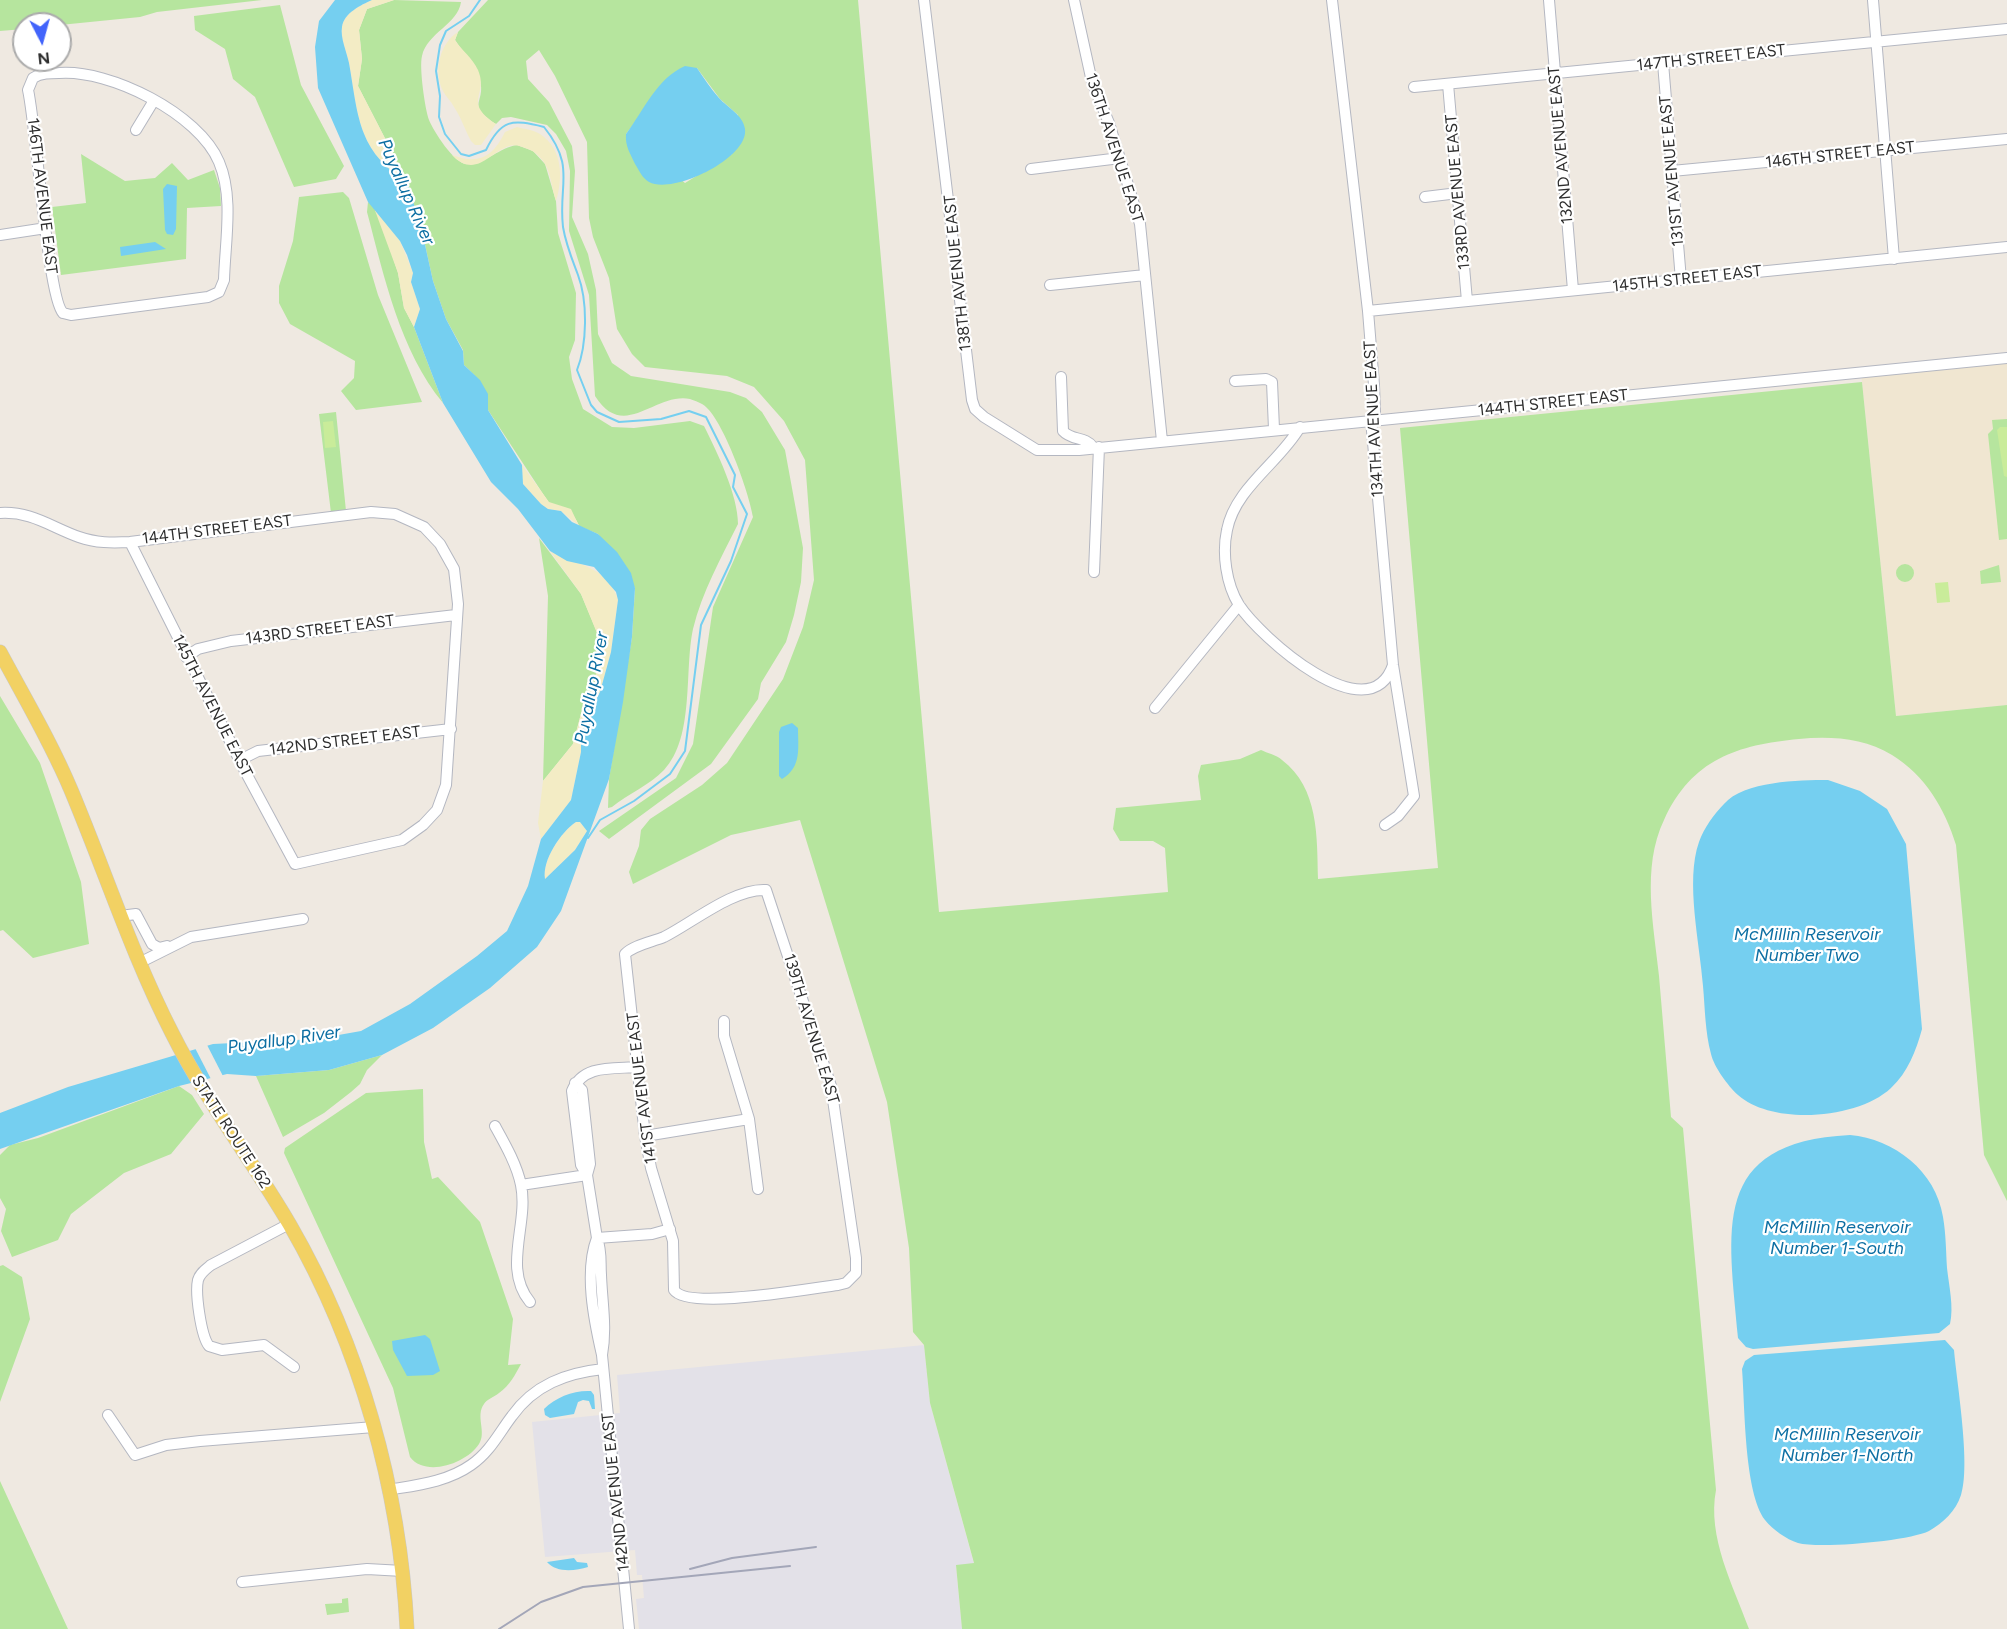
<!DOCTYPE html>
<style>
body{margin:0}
#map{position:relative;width:2007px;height:1629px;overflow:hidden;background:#efe9e1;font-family:Figtree,sans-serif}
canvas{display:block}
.north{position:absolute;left:12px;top:12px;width:60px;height:60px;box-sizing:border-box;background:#fff;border:2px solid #ababab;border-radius:50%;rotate:174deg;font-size:16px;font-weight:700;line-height:24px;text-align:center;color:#2e2e2e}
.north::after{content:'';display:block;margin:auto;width:21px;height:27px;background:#4264fb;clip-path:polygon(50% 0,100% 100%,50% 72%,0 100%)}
</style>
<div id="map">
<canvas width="2007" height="1629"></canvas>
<div class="north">N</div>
</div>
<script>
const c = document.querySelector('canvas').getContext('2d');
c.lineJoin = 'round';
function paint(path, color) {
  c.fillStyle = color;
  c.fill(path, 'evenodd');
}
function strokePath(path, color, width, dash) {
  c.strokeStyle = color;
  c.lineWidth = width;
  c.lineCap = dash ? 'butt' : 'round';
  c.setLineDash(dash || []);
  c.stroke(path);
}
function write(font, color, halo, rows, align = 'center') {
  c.font = font + ' Figtree,sans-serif';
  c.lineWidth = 4.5;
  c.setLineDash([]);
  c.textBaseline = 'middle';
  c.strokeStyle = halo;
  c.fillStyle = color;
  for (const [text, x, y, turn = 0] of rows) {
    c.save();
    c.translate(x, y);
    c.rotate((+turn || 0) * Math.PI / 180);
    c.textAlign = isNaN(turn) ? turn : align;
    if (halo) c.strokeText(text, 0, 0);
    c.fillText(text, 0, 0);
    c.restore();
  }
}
paint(new Path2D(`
 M 924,1345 L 930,1403 L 974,1564 L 956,1566 L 962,1629 L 639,1629 L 636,1599 L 644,1598 L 642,1575 L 637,1575 L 635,1550 L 545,1557 L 532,1422 L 620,1413 L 617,1375 Z`), '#e3e1e8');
paint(new Path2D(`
 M 2007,358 L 2007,705 L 1896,716 L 1861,372 Z`), '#f0e6d1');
paint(new Path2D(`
 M 0,0 L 262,0 L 157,12 L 140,17 L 60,25 L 24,24 L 24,29 L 0,31 Z
 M 394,0 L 461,2 C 458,24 427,33 422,56 C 419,67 425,109 429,120 C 434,132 454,163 466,164 C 484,165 500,147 517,145 L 533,151 L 545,164 L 556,201 L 558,233 L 576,293 L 575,340 L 569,357 L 572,379 L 583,409 L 612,427 L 634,428 L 690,421 L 704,426 C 717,452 738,495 738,524 C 721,558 702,592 693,629 C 684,670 695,737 664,770 C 650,785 628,794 612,807 L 608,808 L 609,779 L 632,637 L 635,588 L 598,534 L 579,526 C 574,511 561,509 549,503 L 488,410 C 488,388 479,379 464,365 L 463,350 L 446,319 L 433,281 L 422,231 L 407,181 L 358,86 L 362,59 L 359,30 L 367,9 Z
 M 488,0 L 858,0 L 939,912 L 1168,892 L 1165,848 L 1153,841 L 1120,841 L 1113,829 L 1116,808 L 1201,800 L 1198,776 L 1201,765 L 1240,759 L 1261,750 C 1267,753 1277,755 1282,760 C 1319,788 1317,837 1318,879 L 1438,868 L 1400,428 L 1862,382 L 1896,716 L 2007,705 L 2007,1201 L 1984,1155 L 1956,845 C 1945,809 1925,775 1892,755 C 1864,738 1831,736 1799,739 C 1737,745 1692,759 1664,820 C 1641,868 1654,926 1659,976 C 1663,1023 1667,1070 1671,1117 L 1683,1128 L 1716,1490 C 1707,1537 1733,1585 1749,1629 L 962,1629 L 956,1565 L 974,1563 L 930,1403 L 924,1345 L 913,1332 L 909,1248 L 887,1102 L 800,820 L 731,835 L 633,884 L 629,872 L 639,846 L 641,830 L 650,819 L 702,785 L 727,763 L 783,679 L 803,627 L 814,580 L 805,460 L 784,421 L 754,387 L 727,376 L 645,367 L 632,354 L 617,329 L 609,278 L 593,237 L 589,218 L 587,142 L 555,76 L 539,50 L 526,61 L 528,79 L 549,102 L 572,146 L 575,171 L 572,217 L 588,254 L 596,290 L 598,334 L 612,363 L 631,376 L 730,392 L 746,398 L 762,412 L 785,450 L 803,548 L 801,582 L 794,615 L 786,642 L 761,683 L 758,699 L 711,764 L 609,839 L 599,831 L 676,778 L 693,744 L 713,607 L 753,517 C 749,492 724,423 706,407 C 702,403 695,401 690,399 C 655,392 624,442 595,396 L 589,295 L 569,231 L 570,171 L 566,151 L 556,134 L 547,125 L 511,117 L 502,118 L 496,124 C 465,104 486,104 480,80 C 475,60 465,56 455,40 L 458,32 ZM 697,68 L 720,99 L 738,115 L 732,154 L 685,183 L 626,134 L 642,113 Z
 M 280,5 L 301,85 L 344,166 L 336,179 L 294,187 L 255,97 L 233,79 L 225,49 L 195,30 L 194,16 Z
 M 81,154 L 125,181 L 155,178 L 172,163 L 188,180 L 214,170 L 220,188 L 221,206 L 187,208 L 186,259 L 61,275 L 52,207 L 86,203 Z
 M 343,192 L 349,198 L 378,295 L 422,402 L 356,410 L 341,391 L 354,378 L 355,361 L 290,324 L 279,303 L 279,286 L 293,241 L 299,197 Z
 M 368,202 L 373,205 L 384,230 L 398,273 L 404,308 L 414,327 L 443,403 C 400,351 384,276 367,212 Z
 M 336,412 L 346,511 L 331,513 L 319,414 Z
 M 2007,419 L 2007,539 L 1999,540 L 1988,434 L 1993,429 L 1992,420 Z
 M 539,538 L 581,594 L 599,637 L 595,684 L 582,710 L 573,744 L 543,781 L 548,596 Z
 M1896 573a9 9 0 1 1 18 0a9 9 0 1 1-18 0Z
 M 1999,565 L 2001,582 L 1981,584 L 1980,571 Z
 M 0,696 L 40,763 L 81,882 L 89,944 L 33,958 L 3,930 L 0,931 Z
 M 382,1055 L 367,1070 L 360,1084 L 351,1092 L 324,1113 L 283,1137 L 256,1076 L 329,1070 Z
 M 179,1086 L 192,1095 L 204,1114 L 171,1154 L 124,1173 L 71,1214 L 58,1240 L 12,1257 L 1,1231 L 6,1209 L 0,1198 L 0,1155 L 10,1145 L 38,1138 Z
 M 423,1089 L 424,1142 L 432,1179 L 438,1177 L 480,1222 L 513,1319 L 508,1365 L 521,1364 C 515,1375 510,1385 499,1393 C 494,1397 487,1399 484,1404 C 475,1416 487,1432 479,1444 C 467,1463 426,1478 410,1457 L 393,1388 L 284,1153 L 285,1148 L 366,1093 Z
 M 3,1265 L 22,1277 L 30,1319 L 0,1402 L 0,1266 Z
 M 0,1481 L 68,1629 L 0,1629 Z
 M 348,1598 L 349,1612 L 327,1615 L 325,1604 L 342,1603 L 342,1599 Z`), '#b6e59e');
paint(new Path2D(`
 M 372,0 L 394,0 L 367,9 L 359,30 L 362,59 L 358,86 L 407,181 C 357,152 358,113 349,63 C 347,53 340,36 342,27 C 344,13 361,5 372,0 Z
 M 458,32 L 455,40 C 462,51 472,57 478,70 C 489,96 462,101 496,124 L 481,145 L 475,145 L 471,141 C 465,130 461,117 454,107 C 451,101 446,97 443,91 C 433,71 440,43 458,32 Z
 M 517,127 C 524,129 534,130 540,134 C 563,149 563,178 556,201 C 552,190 551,174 545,164 C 542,158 534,151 528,149 C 522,147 516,144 509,146 C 489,153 475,179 452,155 C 479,165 493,157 505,132 Z
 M 373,205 L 400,241 L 413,273 L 411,282 L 420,309 L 414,327 L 404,308 L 398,273 Z
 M 522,465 L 549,502 L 571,509 L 579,526 L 561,511 L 548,509 L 541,504 L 523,484 Z
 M 550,551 C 577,566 607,565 618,600 L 611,652 L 600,692 L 589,712 L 581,734 L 581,752 L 571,800 L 541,839 L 538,823 L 543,781 L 573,744 L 582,710 L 595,684 L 599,638 L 581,594 Z
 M 576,822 L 580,822 L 587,831 L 575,850 L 545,879 C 542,861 561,832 576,822 Z`), '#f3ecc5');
paint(new Path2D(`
 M 333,421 L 336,447 L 325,448 L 323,422 Z
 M 2000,427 L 2007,427 L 2007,477 L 2004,476 L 1997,430 Z
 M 1948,582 L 1950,602 L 1937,603 L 1935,583 Z`), '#c9ec9a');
paint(new Path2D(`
 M 335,0 L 372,0 C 361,5 344,13 342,27 C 340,37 347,53 349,63 C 358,113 357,152 407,181 L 422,231 L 433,281 L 446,319 L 463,351 L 464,365 L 480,380 L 488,394 L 488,410 L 522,465 L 523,484 L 541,504 L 548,509 L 561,511 L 572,522 L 598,534 L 617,552 L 631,573 L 635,588 L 632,637 L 623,702 L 609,779 L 561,911 L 537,947 L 490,988 L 433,1028 L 382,1055 L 329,1070 L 256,1076 L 227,1074 L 179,1086 L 0,1149 L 0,1113 L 68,1087 L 213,1044 L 316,1039 L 361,1031 L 410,1004 L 477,956 L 507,931 L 528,886 L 541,839 L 571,800 L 581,752 L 581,734 L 589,712 L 600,692 L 611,652 L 618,600 L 616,592 L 594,567 L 567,561 L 550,551 L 518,509 L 491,482 L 443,403 L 414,327 L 420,309 L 411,282 L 413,273 L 407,255 L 400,241 L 368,202 L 318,88 L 315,47 L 319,21 ZM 576,822 L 580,822 L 587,831 L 575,850 L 545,879 C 542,860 561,832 576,822 Z
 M 685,66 L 697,68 C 704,78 711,89 719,98 C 728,108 743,115 745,129 C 749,158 673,195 649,182 C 642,178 639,170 635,164 C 630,153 625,146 626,134 C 644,110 657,78 685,66 Z
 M 167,184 L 177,186 L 176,229 L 173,235 L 167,234 L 165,230 L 163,189 Z
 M 155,242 L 166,249 L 121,256 L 120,247 Z
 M 792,723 L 798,728 C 798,748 802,767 782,779 L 779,776 L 779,732 L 781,727 Z
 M 1828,780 L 1860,791 L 1887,809 L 1906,844 L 1922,1029 C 1916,1051 1908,1072 1891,1088 C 1858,1119 1773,1126 1738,1095 C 1728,1086 1714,1067 1711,1054 C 1705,1032 1705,1008 1703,986 C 1700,944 1685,881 1699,842 C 1704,828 1714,814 1724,804 C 1744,781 1799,780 1828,780 Z
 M 1850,1135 C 1894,1139 1936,1171 1943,1217 C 1946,1234 1946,1252 1947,1268 C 1949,1286 1954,1307 1950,1324 L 1939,1333 L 1753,1349 L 1746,1347 L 1738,1338 C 1729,1231 1708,1142 1850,1135 Z
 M 425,1335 L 430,1339 L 440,1371 L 433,1375 L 407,1376 L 393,1350 L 392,1341 Z
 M 1945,1340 L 1954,1350 C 1957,1384 1971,1466 1961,1495 C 1956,1511 1943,1523 1929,1531 C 1909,1541 1820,1549 1798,1543 C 1786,1539 1773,1530 1765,1520 C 1744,1492 1745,1406 1742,1369 L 1745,1361 L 1754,1355 Z
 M 591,1391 L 594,1395 L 595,1409 L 592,1409 L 589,1401 L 583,1400 L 578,1402 L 574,1414 L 550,1418 L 545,1415 L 544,1409 C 556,1397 574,1390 591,1391 Z
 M 574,1558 L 577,1562 L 587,1563 L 588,1567 C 575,1571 556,1573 547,1562 Z`), '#75cff0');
paint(new Path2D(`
 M 206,1043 L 224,1078 L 212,1081 L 194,1046 Z`), '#efe9e1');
strokePath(new Path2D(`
 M 480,0 L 469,16 L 446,31 L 440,45 L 436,71 L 440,96 L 439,117 L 445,134 L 461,154 L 469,156 L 486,150 C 501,119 512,119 544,127 C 576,167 558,184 563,227 C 566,245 572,259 578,275 C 588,302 587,345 577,370 L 591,405 L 597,412 L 619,422 L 661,419 L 689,411 L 706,417 L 735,475 L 733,487 L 747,514 L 731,561 L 701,625 L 685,751 L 670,774 L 634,801 L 600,820 L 588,838`), '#75cff0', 2);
const minor = new Path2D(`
 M 924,0 L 972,400 L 975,409 L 984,417 L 1037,450 L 1079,450 L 2007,358
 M 1074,0 L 1092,82 L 1109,123 L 1140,224 L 1162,441
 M 1332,0 L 1368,311 L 1374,385 L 1375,412 L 1371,420 L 1393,665 L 1414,796 L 1398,816 L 1385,825
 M 1549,0 L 1573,290
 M 1873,0 L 1894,259
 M 1663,63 L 1681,280
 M 33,78 C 41,73 50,73 59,73 C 110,69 199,114 219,162 C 234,197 225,242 224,280 L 219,292
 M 33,78 L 28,90 C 36,124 48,299 63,313
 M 1448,84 L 1467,301
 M 1414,87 L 2007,29
 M 136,130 L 153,102
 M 1031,169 L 1120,158
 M 1672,171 L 2007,139
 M 1425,197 L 1458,193
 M 0,235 L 46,228
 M 1050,285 L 1145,275
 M 1368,311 L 2007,247
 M 63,313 L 71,315 L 208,297 L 219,292
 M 1061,377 L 1063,431 C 1072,441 1085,436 1093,447
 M 1235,381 L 1266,379 L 1272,382 L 1274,429
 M 1300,427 C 1280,462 1235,488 1227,530 C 1222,553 1226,584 1239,605 C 1259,636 1369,735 1393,665
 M 0,513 C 31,511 51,527 79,537 C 96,543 112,543 130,542 L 371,512 L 395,514 L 424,527 L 440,544 L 454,569 L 458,604 L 446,785 L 437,810 L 423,825 L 402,840 L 295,864 L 246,773 L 130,542
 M 1094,572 L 1099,447
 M 186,657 L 198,649 L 231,641 L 456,615
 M 1155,708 L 1239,605
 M 240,760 L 258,751 L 451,729
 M 766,890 L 831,1086 L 856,1258 L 856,1273 L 846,1283 L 838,1285 C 812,1288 688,1311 674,1290 L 673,1241 L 651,1168 L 645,1136 L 625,954 C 634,945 652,942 664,937 C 692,923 734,888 766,890 Z
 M 120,916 L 136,914 L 152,944 L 159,948 L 167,946
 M 139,963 L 191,937 L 303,919
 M 724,1021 L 724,1036 L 749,1119 L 758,1189
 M 638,1067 C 613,1069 583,1064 572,1091 L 581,1165 L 587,1175 L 597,1238 L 652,1234 L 670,1229
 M 575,1083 L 582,1090 L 590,1164 L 587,1175
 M 495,1126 C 505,1144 517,1165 521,1185 C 529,1224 502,1268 530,1302
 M 645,1136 L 749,1119
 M 521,1185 L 587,1175
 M 289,1224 L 211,1265 C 206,1269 200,1273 198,1280 C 195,1293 201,1336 209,1346 L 222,1350 L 264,1345 L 294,1367
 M 602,1355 C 607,1327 602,1303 601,1275 C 600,1261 602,1252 597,1238 C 584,1272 594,1320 602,1355 L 629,1629
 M 108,1415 L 135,1455 L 166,1445 L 200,1441 L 374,1427
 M 388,1490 C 417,1485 447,1482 471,1465 C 490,1452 499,1433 512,1416 C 534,1385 566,1373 603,1369
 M 242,1582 L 367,1569 L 403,1571`);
const major = new Path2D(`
 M 0,652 C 24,697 51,742 71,790 C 105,871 132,955 172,1033 C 206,1101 252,1160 290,1225 C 360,1346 400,1489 407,1629`);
strokePath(minor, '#b4b7c1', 12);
strokePath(major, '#c9c9c9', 15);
strokePath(minor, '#fff', 10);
strokePath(major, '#f2d163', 14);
strokePath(new Path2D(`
 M 690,1569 L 732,1558 L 816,1547
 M 499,1629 L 541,1602 L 583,1587 L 790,1566`), '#a3a6b8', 2);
write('16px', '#2e2e2e', '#fff', [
 ["147TH STREET EAST",1711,58,-6],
 ["132ND AVENUE EAST",1561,145,-95],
 ["136TH AVENUE EAST",1114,148,72],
 ["146TH STREET EAST",1840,155,-6],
 ["131ST AVENUE EAST",1672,171,-95],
 ["133RD AVENUE EAST",1458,192,-95],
 ["146TH AVENUE EAST",42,196,83],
 ["138TH AVENUE EAST",958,273,-96],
 ["145TH STREET EAST",1687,279,-6],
 ["144TH STREET EAST",1553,403,-6],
 ["134TH AVENUE EAST",1374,419,-93],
 ["144TH STREET EAST",217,530,-7],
 ["143RD STREET EAST",320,630,-7],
 ["145TH AVENUE EAST",212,706,63],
 ["142ND STREET EAST",345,741,-7],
 ["139TH AVENUE EAST",811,1029,73],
 ["141ST AVENUE EAST",642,1088,-97],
 ["STATE ROUTE 162",231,1132,57],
 ["142ND AVENUE EAST",616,1492,-96]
]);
write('italic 18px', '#0d6fa3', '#fff', [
 ["Puyallup River",406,192,66],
 ["Puyallup River",592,688,-79],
 ["McMillin Reservoir",1807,935],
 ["Number Two",1807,956],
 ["Puyallup River",284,1040,-8],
 ["McMillin Reservoir",1837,1228],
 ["Number 1-South",1837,1249],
 ["McMillin Reservoir",1847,1435],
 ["Number 1-North",1847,1456]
]);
</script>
